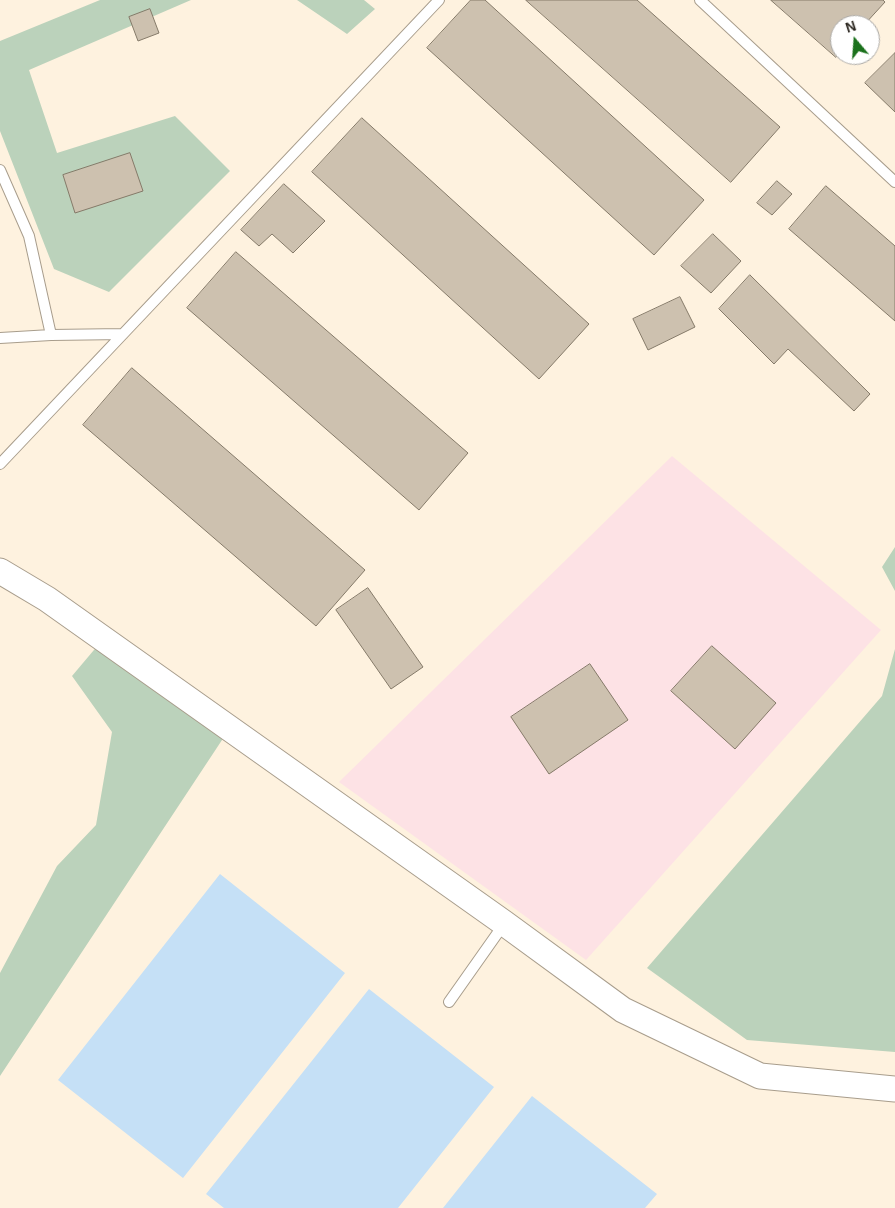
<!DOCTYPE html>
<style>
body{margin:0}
#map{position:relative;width:895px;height:1208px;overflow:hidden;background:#fef2df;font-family:Arial,sans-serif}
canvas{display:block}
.north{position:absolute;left:830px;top:15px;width:50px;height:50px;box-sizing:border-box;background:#fff;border:1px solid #aaa8a5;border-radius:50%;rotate:342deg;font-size:14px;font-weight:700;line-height:20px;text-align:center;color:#2b261f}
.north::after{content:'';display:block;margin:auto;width:18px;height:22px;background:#1b711c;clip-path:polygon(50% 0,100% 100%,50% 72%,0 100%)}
</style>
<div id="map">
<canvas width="895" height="1208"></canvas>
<div class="north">N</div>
</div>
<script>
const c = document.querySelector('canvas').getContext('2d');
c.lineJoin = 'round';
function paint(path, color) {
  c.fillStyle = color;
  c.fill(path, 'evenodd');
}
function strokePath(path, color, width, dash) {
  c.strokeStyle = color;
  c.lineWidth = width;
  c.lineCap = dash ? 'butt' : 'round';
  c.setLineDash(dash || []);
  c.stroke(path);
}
paint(new Path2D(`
 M 672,456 L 881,630 L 586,960 L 339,782 Z`), '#fde2e5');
paint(new Path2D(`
 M 100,0 L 191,0 L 29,70 L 57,153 L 175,116 L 230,171 L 109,292 L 54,269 L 0,131 L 0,41 Z
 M 297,0 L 364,0 L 375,9 L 347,34 Z
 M 895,547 L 895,591 L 882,567 Z
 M 99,644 L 224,737 L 0,1076 L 0,973 L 57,866 L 96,825 L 112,732 L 72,676 Z
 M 895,649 L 895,1052 L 747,1040 L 647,968 L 882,696 Z`), '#bbd2bb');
paint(new Path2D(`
 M 220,874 L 345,973 L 183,1178 L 58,1080 Z
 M 369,989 L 494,1087 L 398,1208 L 224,1208 L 206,1194 Z
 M 532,1096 L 657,1194 L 645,1208 L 443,1208 Z`), '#c5e0f6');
const building = new Path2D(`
 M 471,0 L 485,0 L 704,200 L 654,255 L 427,48 Z
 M 526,0 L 637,0 L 780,127 L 731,182 Z
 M 771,0 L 883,0 L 885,2 L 864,25 L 840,25 L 840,52 L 836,57 Z
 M 150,9 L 159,33 L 138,41 L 129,17 Z
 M 895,53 L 895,112 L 865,83 Z
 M 362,118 L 589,324 L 539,379 L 312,172 Z
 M 130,153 L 143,191 L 75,213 L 63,175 Z
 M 777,181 L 792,194 L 772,215 L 757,203 Z
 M 284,184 L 325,221 L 293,253 L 272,234 L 259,246 L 241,230 Z
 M 826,186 L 895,246 L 895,321 L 789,229 Z
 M 713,234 L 741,261 L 711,293 L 681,266 Z
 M 236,252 L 468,453 L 419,510 L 187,308 Z
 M 750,275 L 870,394 L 854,411 L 788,349 L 774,364 L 719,309 Z
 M 680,297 L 695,327 L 648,350 L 633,319 Z
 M 132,368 L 365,570 L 316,626 L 83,425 Z
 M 368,588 L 423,667 L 391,689 L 336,610 Z
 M 712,646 L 776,703 L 735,749 L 671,691 Z
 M 590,664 L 628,720 L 549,774 L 511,717 Z`);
paint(building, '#cdc1af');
strokePath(building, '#857a69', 1);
const service = new Path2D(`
 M 700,0 L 895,182
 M 0,170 L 29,236 L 51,335
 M 0,338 L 51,335 L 123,334
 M 0,464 L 439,0
 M 449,1002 L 504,924`);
const tertiary = new Path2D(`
 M 0,571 L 47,599 L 504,923 L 623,1010 L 760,1076 L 895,1089`);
strokePath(service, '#a89d8c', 12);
strokePath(tertiary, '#a89d8c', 27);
strokePath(service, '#fff', 10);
strokePath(tertiary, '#fff', 25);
</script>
